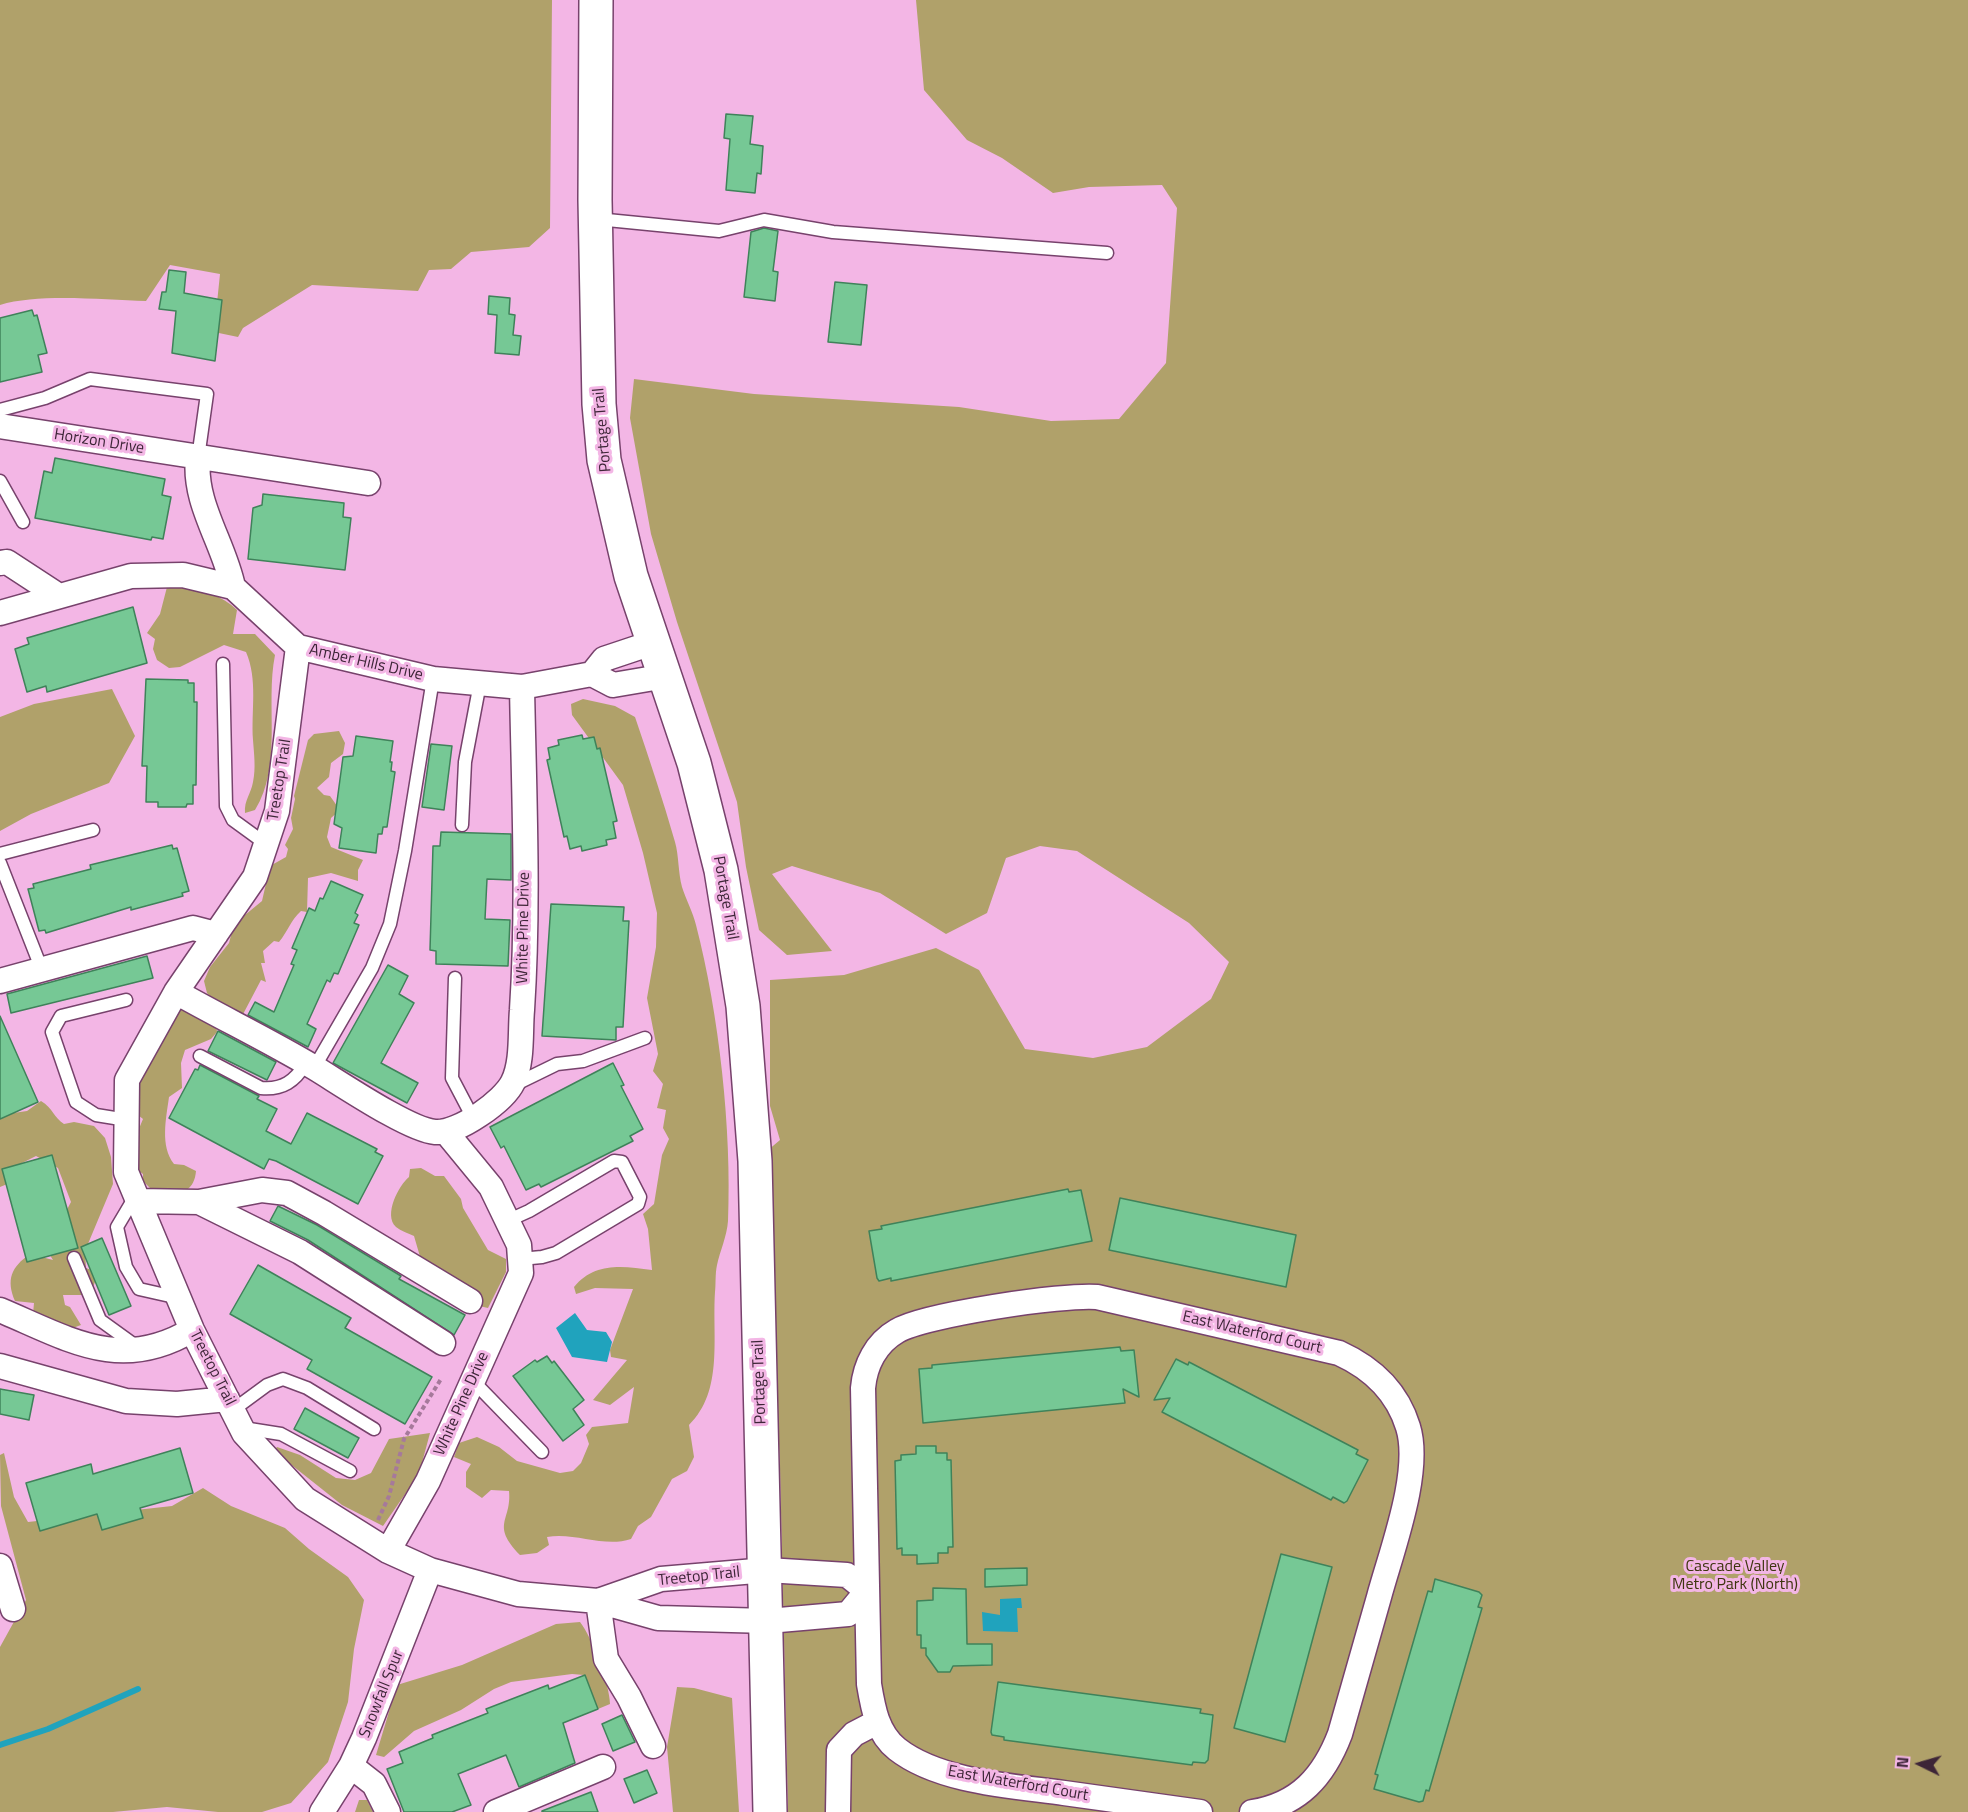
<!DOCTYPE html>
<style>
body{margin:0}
#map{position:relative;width:1968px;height:1812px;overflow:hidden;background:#f3b6e5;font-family:"Titillium Web",sans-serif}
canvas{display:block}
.north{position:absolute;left:1890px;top:1734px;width:60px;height:60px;-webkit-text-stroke:4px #f3b6e5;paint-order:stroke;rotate:275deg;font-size:16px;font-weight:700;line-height:24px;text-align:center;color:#3d2537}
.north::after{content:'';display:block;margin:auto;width:21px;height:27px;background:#3d2537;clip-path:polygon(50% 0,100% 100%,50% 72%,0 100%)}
</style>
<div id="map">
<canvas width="1968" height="1812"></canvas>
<div class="north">N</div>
</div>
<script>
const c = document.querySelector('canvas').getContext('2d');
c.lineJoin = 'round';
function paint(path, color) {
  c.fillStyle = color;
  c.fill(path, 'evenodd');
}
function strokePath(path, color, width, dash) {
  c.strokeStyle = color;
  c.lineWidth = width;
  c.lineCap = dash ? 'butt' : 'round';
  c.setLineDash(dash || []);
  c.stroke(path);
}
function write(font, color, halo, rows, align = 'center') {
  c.font = font + ' "Titillium Web",sans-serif';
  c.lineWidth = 6;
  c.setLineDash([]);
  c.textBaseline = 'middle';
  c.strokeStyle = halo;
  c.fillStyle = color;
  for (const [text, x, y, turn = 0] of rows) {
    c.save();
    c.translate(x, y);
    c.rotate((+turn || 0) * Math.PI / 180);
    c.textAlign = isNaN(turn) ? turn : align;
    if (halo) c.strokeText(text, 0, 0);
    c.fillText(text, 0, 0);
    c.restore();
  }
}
paint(new Path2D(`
 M 0,0 L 552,0 L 550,228 L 529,247 L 471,252 L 451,269 L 429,270 L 418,291 L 312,285 L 243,328 L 238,337 L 214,332 L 220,274 L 170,265 L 146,301 C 104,300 39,293 0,305 Z
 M 916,0 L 1968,0 L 1968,1812 L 788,1812 L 780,1469 L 767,1151 L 780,1140 L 770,1106 L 770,980 L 844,975 L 936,948 L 979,970 L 1025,1049 L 1093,1058 L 1147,1047 L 1211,999 L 1229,962 L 1189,923 L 1077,851 L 1040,846 L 1006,858 L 987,913 L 946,934 L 880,893 L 792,866 L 772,874 L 832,951 L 787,955 L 759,930 L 746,867 L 737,802 L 677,622 L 651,534 L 630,418 L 634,379 L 754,394 L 959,407 L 1051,421 L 1119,419 L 1166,363 L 1177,208 L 1162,185 L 1089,187 L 1053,193 L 1002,158 L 967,140 L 924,90 Z
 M 183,585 C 201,589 223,596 237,610 L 233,634 L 255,634 L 275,655 C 265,705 283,765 255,810 L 245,813 C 244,800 251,794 253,782 C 256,768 254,754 253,740 C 251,710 258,680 246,652 L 224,645 L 180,667 L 169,668 L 157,660 L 153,649 L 155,639 L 147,633 L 160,614 L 167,587 Z
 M 112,689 L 135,736 L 109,783 L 31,814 L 0,831 L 0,717 L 34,704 Z
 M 583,699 L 615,706 L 635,717 C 649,758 663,800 675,842 C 679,856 678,872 682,887 C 686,900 693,912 696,925 C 719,1014 732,1130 728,1221 C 727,1236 720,1251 717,1265 C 715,1274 716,1284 715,1292 C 712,1337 724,1391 689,1425 L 694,1457 L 687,1471 L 672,1479 L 651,1517 L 638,1526 L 631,1539 C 604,1548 575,1532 547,1537 L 549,1545 L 537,1553 L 520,1555 C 490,1524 512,1521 509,1491 L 491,1490 L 482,1498 L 466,1487 L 466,1472 L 471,1464 L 454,1457 L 459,1443 L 477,1437 L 499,1447 L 517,1461 L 560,1473 L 573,1471 L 581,1463 L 589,1444 L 586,1435 L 592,1427 L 628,1423 L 634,1387 L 610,1405 L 593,1400 L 627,1360 L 611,1357 L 610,1350 L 633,1289 L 595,1288 L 576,1294 L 574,1287 C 595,1262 622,1266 652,1270 L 648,1229 L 643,1214 L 654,1204 L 662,1155 L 669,1139 L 663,1128 L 666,1110 L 657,1108 L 663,1084 L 653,1071 L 658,1054 L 647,998 L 656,947 L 657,913 L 643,853 L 623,785 L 572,715 L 571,704 Z
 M 339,731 L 345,743 L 343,754 L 331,763 L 329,777 L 317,788 L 324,795 L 330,796 L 340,810 L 331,818 L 327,837 L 331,847 L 363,860 L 358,870 L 358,881 L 331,873 L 308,878 L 307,912 L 301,911 C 291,920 288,931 279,942 L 274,941 L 263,951 L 265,963 L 261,963 L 266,982 L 261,980 L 241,1018 L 217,1005 L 207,993 L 204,981 L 210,967 L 229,943 L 234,924 L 262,901 L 270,866 L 286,857 L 288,849 L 285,845 L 293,829 L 291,818 L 295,799 L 294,796 L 308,740 L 314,734 Z
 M 191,1006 L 216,1023 L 217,1032 L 211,1039 L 185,1050 L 181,1063 L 182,1088 L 169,1097 C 166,1119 160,1146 174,1164 L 184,1165 L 196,1171 C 194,1196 174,1195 155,1193 L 143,1181 L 143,1174 L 136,1169 L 138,1131 L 143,1119 L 138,1115 L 138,1083 L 141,1073 L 172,1014 Z
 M 41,1101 C 53,1108 54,1118 64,1124 L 74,1122 L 94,1126 L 105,1138 L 111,1157 L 113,1184 L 85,1251 L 86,1268 L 99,1273 L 92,1289 L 81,1295 L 63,1295 L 65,1305 L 70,1307 L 81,1325 L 70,1329 L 33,1314 L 34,1303 L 15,1301 C 6,1280 11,1267 30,1254 L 53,1260 L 46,1249 L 71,1202 L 58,1168 L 36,1156 L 22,1163 C 20,1176 12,1183 0,1187 L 0,1115 L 27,1111 Z
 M 421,1168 L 435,1176 L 444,1176 L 461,1199 L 463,1208 L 488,1250 L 506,1259 L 506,1272 L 488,1308 L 479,1306 L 421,1260 L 414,1236 C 408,1233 401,1231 396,1227 C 383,1215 399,1185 409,1177 L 410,1169 Z
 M 430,1433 L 419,1474 L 383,1526 L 342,1505 L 274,1451 L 277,1447 L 300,1455 L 336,1478 L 355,1480 L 371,1473 L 389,1439 Z
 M 4,1453 L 14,1497 L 28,1522 L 172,1506 L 203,1488 L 231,1506 L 285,1528 L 309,1549 L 348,1577 L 364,1600 L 354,1649 L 348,1702 L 328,1762 L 291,1803 L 262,1812 L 218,1812 L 167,1807 L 113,1812 L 0,1812 L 0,1647 L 26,1600 L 1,1506 L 0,1455 Z
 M 580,1622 C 592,1637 610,1685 610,1704 L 598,1709 L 584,1675 L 572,1674 L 511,1682 L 494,1689 L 461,1710 L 414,1731 L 384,1757 L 376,1755 L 397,1685 L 462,1665 L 556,1624 Z
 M 677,1687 L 694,1688 L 732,1698 L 739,1812 L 673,1812 L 667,1747 Z
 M 359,1800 L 367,1800 L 373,1812 L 355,1812 Z`), '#b0a16a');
paint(new Path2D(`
 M 575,1313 L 587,1330 L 606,1332 L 612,1342 L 607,1362 L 572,1357 L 556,1328 Z
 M 1021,1598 L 1022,1608 L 1017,1608 L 1018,1632 L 983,1631 L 982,1612 L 1000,1615 L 1000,1599 Z`), '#20a3bd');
strokePath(new Path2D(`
 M 0,1745 L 48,1729 L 138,1689`), '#20a3bd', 6);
const building = new Path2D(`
 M 726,114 L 753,116 L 750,144 L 763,146 L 761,174 L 757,173 L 755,193 L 726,190 L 730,139 L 724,138 Z
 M 764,228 L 778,231 L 773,271 L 778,272 L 775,301 L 744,297 L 751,232 Z
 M 169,270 L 186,272 L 184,293 L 222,300 L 215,361 L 172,353 L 176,311 L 159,309 L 162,292 L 166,292 Z
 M 835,282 L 867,285 L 861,345 L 828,342 Z
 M 489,296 L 510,298 L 509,314 L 515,315 L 513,335 L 521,336 L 519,355 L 495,353 L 497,315 L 488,314 Z
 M 32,310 L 34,316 L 37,315 L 47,353 L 38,355 L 42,372 L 0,382 L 0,318 Z
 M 55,458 L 165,479 L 162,495 L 171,497 L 163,539 L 152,537 L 151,540 L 35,518 L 44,471 L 52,473 Z
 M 263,494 L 344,503 L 343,517 L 351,518 L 345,570 L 248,559 L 253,508 L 262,505 Z
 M 133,607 L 147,663 L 47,692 L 46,686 L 27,692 L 15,649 L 29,644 L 27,638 Z
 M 146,679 L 188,680 L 188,683 L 194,683 L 194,702 L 197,702 L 196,785 L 193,785 L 193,804 L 187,804 L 186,807 L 158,807 L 158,802 L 146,802 L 147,766 L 142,766 Z
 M 582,735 L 583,739 L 594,737 L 597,749 L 600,748 L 617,821 L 613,822 L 616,838 L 606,840 L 607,845 L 582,851 L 581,846 L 570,849 L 567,836 L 564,837 L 547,760 L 550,759 L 548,748 L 559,745 L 558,740 Z
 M 356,736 L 393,741 L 390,762 L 392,762 L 391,771 L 395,772 L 387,827 L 383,827 L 382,834 L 378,834 L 376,853 L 339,848 L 342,828 L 334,824 L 343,757 L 353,756 Z
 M 431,744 L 452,746 L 444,810 L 422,807 Z
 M 441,832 L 511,834 L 511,880 L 487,879 L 485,919 L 510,920 L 508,966 L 436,964 L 436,951 L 430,950 L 433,846 L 440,846 Z
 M 172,845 L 173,849 L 177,848 L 189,891 L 182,893 L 183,896 L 131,910 L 131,907 L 46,933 L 45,930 L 39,931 L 28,889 L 34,888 L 33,884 L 91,869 L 90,865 Z
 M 331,881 L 363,895 L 355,913 L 358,915 L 354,923 L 359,925 L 338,974 L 334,973 L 330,982 L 327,980 L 307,1024 L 316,1029 L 308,1047 L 248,1015 L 255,1002 L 274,1012 L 294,965 L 291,964 L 297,950 L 292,948 L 309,908 L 315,911 L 320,898 L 323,899 Z
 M 551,904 L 624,907 L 623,921 L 629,921 L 623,1027 L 616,1027 L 616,1040 L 542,1036 Z
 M 147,956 L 153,978 L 11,1013 L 7,994 Z
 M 388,965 L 408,976 L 399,994 L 414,1003 L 381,1063 L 418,1083 L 407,1103 L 333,1063 Z
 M 0,1016 L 38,1102 L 0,1119 Z
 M 218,1031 L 276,1062 L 267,1080 L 208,1051 Z
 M 613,1063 L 624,1085 L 621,1086 L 643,1129 L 630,1136 L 633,1141 L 541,1187 L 539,1184 L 526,1190 L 504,1146 L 501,1148 L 490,1127 Z
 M 200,1065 L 259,1096 L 257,1099 L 277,1109 L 266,1131 L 291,1144 L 307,1113 L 377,1149 L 375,1152 L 383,1156 L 358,1204 L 276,1161 L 269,1159 L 264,1169 L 169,1118 L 195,1069 L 198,1070 Z
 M 52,1155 L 78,1248 L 27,1262 L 2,1169 Z
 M 1068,1189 L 1069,1192 L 1081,1190 L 1092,1241 L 891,1281 L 891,1278 L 879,1281 L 877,1278 L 869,1231 L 882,1229 L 881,1226 Z
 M 1120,1198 L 1296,1235 L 1286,1287 L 1109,1250 Z
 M 278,1206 L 317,1225 L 401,1276 L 399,1279 L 465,1315 L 454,1335 L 308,1240 L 270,1221 Z
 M 102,1238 L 131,1306 L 109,1315 L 81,1247 Z
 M 258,1265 L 351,1318 L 345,1328 L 432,1377 L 405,1424 L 307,1369 L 312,1360 L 230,1314 Z
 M 1120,1347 L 1121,1351 L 1134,1350 L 1139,1397 L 1123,1389 L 1125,1403 L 923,1423 L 919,1369 L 932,1368 L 932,1365 Z
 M 547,1356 L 552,1363 L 554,1361 L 584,1400 L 573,1409 L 584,1425 L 563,1441 L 513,1376 L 535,1360 L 537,1362 Z
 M 1176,1359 L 1188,1365 L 1189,1362 L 1358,1450 L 1356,1454 L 1368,1460 L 1347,1501 L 1344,1503 L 1333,1497 L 1331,1500 L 1162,1412 L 1170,1398 L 1154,1400 Z
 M 0,1389 L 34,1395 L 29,1420 L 0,1414 Z
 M 305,1408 L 359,1438 L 348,1458 L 294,1429 Z
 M 916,1446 L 936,1446 L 936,1453 L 947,1453 L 947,1460 L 951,1460 L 953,1547 L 948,1547 L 948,1553 L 938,1553 L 938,1563 L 917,1564 L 917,1555 L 902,1555 L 902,1548 L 897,1549 L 895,1461 L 901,1460 L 901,1455 L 916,1454 Z
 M 180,1448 L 193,1493 L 140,1508 L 143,1518 L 102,1530 L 97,1514 L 40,1531 L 26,1483 L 91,1464 L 93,1474 Z
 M 1281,1554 L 1332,1567 L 1285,1742 L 1234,1728 Z
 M 1027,1568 L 1027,1585 L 985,1587 L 985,1569 Z
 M 1435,1579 L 1479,1592 L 1482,1595 L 1478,1607 L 1482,1608 L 1429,1791 L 1426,1790 L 1423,1801 L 1419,1802 L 1374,1789 L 1378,1775 L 1375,1774 L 1428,1591 L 1432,1592 Z
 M 933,1588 L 966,1589 L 967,1644 L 992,1644 L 992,1665 L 953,1666 L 950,1672 L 938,1672 L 926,1655 L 926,1648 L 921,1648 L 921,1635 L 917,1635 L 917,1601 L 933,1600 Z
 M 585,1675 L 598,1709 L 563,1723 L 575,1763 L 519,1787 L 506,1755 L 458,1774 L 471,1805 L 452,1812 L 404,1812 L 387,1769 L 403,1763 L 399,1752 L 433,1738 L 432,1735 L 488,1713 L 486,1709 L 548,1685 L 549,1689 Z
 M 998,1682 L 1201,1709 L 1200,1713 L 1213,1715 L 1208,1760 L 1205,1763 L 1193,1762 L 1192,1765 L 1004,1740 L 1004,1737 L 992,1735 L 991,1732 Z
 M 622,1715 L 635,1742 L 613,1751 L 602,1724 Z
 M 647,1770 L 657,1793 L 634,1803 L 624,1779 Z
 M 591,1792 L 598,1812 L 542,1812 L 542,1811 Z`);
paint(building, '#76c895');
strokePath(building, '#3f825a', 1.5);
const lane = new Path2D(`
 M 597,219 L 719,231 L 764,220 L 833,232 L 1107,253
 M 0,410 L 45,398 L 90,379 L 207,394 L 198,458
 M 0,481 L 23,522
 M 223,664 L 226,806 L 233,820 L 266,844
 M 462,825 L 465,762 L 480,683
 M 0,854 L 93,830
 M 0,863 L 42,970
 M 455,978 L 452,1078 L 473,1118
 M 126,1000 L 61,1016 L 52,1032 L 76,1102 L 96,1115 L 127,1120
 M 200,1056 L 261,1088 C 283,1090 295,1081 306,1063
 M 314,1068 L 372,968 L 390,924 L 405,851 L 433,679
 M 514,1085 L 557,1064 L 583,1061 L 645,1038
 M 136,1195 L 117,1227 L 126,1267 L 139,1289 L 179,1298
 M 507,1221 L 529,1211 L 614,1161 L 622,1162 L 640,1197 L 638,1204 L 556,1253 L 542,1257 L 520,1259
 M 74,1258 L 100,1320 L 136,1346
 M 473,1381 L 542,1452
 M 233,1410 L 267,1385 L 283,1379 L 307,1388 L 374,1429
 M 243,1428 L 281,1434 L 350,1471`);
const street = new Path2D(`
 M 0,426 L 368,483
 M 198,458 C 193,503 224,543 233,587
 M 0,563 L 7,562 L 59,596
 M 0,613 L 131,576 L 183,575 L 233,587 L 298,647 L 433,679 L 522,687 L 592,674 L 613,685 L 666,676
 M 298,647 L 277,811 L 255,877 L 176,992 L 127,1080 L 126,1172 L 192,1330 L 244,1433 L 305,1499 L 388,1551 L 430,1570 L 518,1594 L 598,1601 L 658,1618 L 768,1621 L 848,1614 L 867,1591 L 847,1575 L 767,1570 L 661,1579 L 598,1601
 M 592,674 L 604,659 L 655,642
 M 0,981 L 193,928 L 216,934
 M 176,992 C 222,1018 270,1041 315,1068 C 340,1083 409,1130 435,1132 C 458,1134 504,1101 513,1082 C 523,1062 520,1032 522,1010 C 529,903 524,795 522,687
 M 138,1201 L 199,1202 L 300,1252 L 443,1343
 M 199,1202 L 262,1190 L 287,1193 L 324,1213 L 470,1301
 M 0,1310 C 69,1339 120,1373 192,1330
 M 0,1366 L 126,1401 L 177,1404 L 227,1399
 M 388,1551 L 428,1481 L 521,1273 L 519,1245 L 491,1187 L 445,1131
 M 0,1566 L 13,1609
 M 598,1601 L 606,1659 L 629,1697 L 653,1746
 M 351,1766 L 374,1784 L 388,1812
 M 322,1812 L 351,1766 L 364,1738 L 430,1570
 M 496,1812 L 603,1767
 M 838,1812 L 839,1750 L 854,1734 L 877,1722
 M 1200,1812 C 1154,1806 1109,1799 1064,1793 C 1013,1786 939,1782 897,1749 C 877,1733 873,1708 869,1684 L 863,1388 C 865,1365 876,1343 897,1331 C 923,1315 1064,1294 1097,1297 L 1339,1353 C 1372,1368 1397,1391 1408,1427 C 1422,1472 1391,1552 1379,1597 C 1366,1643 1353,1688 1340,1734 C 1324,1776 1299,1805 1252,1812`);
const secondary = new Path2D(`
 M 596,0 L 595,200 L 599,404 L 604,460 L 631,576 L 694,763 L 721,870 L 743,1006 L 755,1161 L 770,1812`);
strokePath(lane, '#77426c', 15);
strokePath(street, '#77426c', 27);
strokePath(secondary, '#77426c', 36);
strokePath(new Path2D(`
 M 378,1520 L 389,1496 L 404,1439 L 441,1379`), '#a6799b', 4, [4.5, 3]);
strokePath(lane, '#fff', 12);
strokePath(street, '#fff', 24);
strokePath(secondary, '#fff', 33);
write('16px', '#3d2537', '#f3b6e5', [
 ["Portage Trail",603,430,-95],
 ["Horizon Drive",99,442,9],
 ["Amber Hills Drive",366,663,13],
 ["Treetop Trail",280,780,-81],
 ["Portage Trail",725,898,80],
 ["White Pine Drive",524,928,-89],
 ["East Waterford Court",1252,1333,13],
 ["Treetop Trail",212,1368,63],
 ["Portage Trail",760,1382,-92],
 ["White Pine Drive",462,1404,-66],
 ["Treetop Trail",699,1577,-6],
 ["Snowfall Spur",382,1694,-68],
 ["East Waterford Court",1018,1784,10]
]);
write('16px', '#3e350f', '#f3b6e5', [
 ["Cascade Valley",1735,1567],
 ["Metro Park (North)",1735,1585]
]);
</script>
